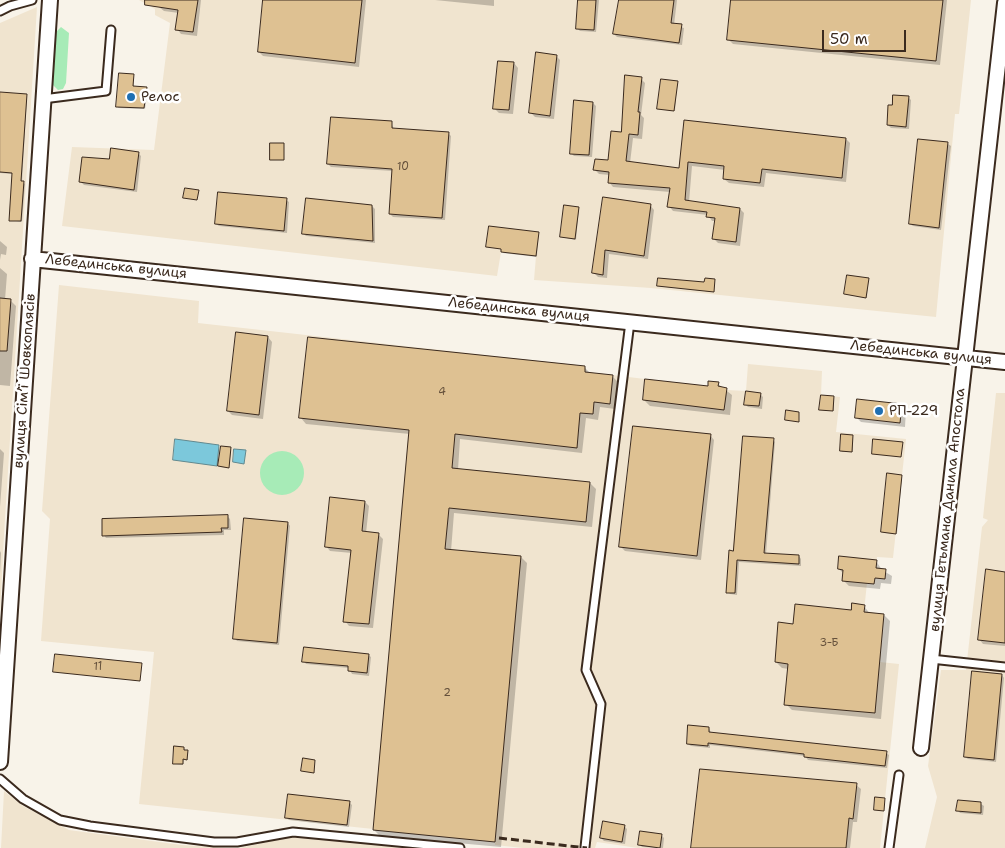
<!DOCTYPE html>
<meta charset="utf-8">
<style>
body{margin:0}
#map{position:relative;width:1005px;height:848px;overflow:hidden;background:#f8f3e9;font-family:"Shantell Sans",sans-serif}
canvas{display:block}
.scale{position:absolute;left:822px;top:30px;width:84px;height:22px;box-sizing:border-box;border:2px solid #3b2a1e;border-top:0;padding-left:6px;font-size:15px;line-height:18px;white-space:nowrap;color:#3b2a1e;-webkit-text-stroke:4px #fff;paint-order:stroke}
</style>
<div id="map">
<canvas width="1005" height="848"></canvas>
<div class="scale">50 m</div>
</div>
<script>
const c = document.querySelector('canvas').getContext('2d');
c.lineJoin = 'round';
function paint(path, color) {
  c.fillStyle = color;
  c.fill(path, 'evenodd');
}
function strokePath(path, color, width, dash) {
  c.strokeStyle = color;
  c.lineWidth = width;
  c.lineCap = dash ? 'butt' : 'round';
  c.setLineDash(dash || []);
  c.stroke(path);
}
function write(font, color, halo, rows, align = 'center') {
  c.font = font + ' "Shantell Sans",sans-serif';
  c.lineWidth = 5;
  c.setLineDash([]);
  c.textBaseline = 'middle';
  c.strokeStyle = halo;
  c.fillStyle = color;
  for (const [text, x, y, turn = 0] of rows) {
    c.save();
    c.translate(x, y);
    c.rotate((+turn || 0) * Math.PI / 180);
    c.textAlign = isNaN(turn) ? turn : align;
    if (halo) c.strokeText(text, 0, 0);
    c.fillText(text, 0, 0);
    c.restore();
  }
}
paint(new Path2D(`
 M 139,0 L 971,0 L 959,114 L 955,114 L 936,317 L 651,288 L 534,280 L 536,256 L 501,252 L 497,276 L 62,226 L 72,147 L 154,150 L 170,23 L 155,15 L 155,9 Z
 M 37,7 L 4,535 L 0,614 L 0,23 Z
 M 59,285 L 199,301 L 198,323 L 585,366 L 587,372 L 645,379 L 708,386 L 708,381 L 719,382 L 718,386 L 727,388 L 727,390 L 746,391 L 748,364 L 822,371 L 821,395 L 840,397 L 836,432 L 906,439 L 893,558 L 877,557 L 876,567 L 886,569 L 885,579 L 875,578 L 874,584 L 867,583 L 864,611 L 884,614 L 880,662 L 899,664 L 880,848 L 638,848 L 597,842 L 595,848 L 523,848 L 495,845 L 495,842 L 139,804 L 154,652 L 41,641 L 50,519 L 42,511 Z
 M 996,393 L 1005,393 L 1005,848 L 925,848 L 937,797 L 928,766 L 941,670 L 966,670 L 982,527 L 988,520 L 983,518 Z
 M 4,791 L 23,806 L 69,830 L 182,845 L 227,848 L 1,848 Z
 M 291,837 L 359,842 L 413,848 L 239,848 Z`), '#f0e4cf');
paint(new Path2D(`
 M 61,27 L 69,33 L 66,83 L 63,89 L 58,90 L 51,83 L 54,34 Z
 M260 473a22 22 0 1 1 44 0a22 22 0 1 1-44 0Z`), '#a7ebb7');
const water = new Path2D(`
 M 175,439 L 219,445 L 217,466 L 173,460 Z
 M 234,449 L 246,450 L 244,464 L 233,462 Z`);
paint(water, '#7cc8db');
strokePath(water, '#62898f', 1);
paint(new Path2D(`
 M 160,0 L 201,0 L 197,36 L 181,34 L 177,29 L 179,13 L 164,11 L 159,7 Z
 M 265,0 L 366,0 L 359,67 L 263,56 L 259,52 Z
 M 435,0 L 494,0 L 494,6 Z
 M 580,0 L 599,0 L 596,32 L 580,31 L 577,28 Z
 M 620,0 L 677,0 L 674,25 L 684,28 L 682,45 L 617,37 L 614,34 Z
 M 733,0 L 947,0 L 940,65 L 733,44 L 729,40 Z
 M 556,56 L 560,60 L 554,119 L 535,117 L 531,113 Z
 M 514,63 L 518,68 L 513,114 L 499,113 L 494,108 Z
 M 133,76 L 134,87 L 148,89 L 145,109 L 118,108 Z
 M 641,79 L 645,83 L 641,115 L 644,118 L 642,139 L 633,138 L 630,163 L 680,169 L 685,121 L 846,139 L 850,143 L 846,182 L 766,173 L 764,187 L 729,183 L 724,179 L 725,170 L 692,166 L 689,202 L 740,209 L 744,213 L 740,246 L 718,243 L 714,239 L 716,221 L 712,221 L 708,215 L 673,211 L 669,206 L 670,192 L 613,187 L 609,182 L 610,175 L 599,174 L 595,170 L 609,161 L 622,134 Z
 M 677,82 L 675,111 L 660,109 Z
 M 0,93 L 27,96 L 22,182 L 25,184 L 22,222 L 10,220 L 13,174 L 0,173 Z
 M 908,97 L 911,100 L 909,129 L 891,128 L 888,125 L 893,106 Z
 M 593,103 L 596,106 L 592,157 L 574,156 L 571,153 Z
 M 391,123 L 394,129 L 448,133 L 451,136 L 445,220 L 393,217 L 390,214 L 393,171 L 331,167 L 328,164 Z
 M 948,144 L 951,146 L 941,230 L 913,226 L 910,224 Z
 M 138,153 L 141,156 L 137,192 L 84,185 L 81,182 Z
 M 604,199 L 650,205 L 654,210 L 648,259 L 609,254 L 607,278 L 598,277 L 594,273 Z
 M 286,200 L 289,202 L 287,233 L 219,226 L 216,224 Z
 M 372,206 L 375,209 L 375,243 L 306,236 L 303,233 Z
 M 579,208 L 576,240 L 562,237 L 561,236 Z
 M 538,233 L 537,257 L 503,253 L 502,249 L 487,246 Z
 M 0,241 L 7,247 L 6,255 L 1,254 L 0,260 Z
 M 0,268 L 7,274 L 5,300 L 10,300 L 16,306 L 10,386 L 0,385 Z
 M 714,280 L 714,292 L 658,286 L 705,284 Z
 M 868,280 L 867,298 L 845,294 Z
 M 268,337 L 272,342 L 263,419 L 232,415 L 228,411 Z
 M 585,368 L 591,374 L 612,376 L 618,382 L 615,409 L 600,407 L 598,420 L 586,418 L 582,453 L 460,439 L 458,470 L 590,483 L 596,489 L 592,527 L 454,513 L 451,551 L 521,557 L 527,563 L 501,847 L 380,836 L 374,830 L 410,434 L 306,424 L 301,418 Z
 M 718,384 L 732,395 L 730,415 L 650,406 L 644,400 L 709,388 Z
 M 760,394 L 763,397 L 762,409 L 748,407 L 745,404 Z
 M 834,397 L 834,411 L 822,410 Z
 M 902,405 L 906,409 L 905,427 L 861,422 L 857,418 Z
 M 710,435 L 714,440 L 701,560 L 625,551 L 620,546 Z
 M 853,436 L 853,452 L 842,452 L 841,450 Z
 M 773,440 L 775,442 L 766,554 L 799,556 L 801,559 L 801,566 L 739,562 L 737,595 L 730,594 L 728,592 L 735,552 Z
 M 231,448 L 229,468 L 220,467 L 219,466 Z
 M 0,449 L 4,453 L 0,507 Z
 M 902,476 L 897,534 L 884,533 L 882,532 Z
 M 365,502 L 369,506 L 366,533 L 378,534 L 383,539 L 373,628 L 349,626 L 345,621 L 352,553 L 330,551 L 326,546 Z
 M 228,517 L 230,519 L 231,530 L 224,530 L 224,535 L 106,538 L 104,535 Z
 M 288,523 L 290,526 L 279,645 L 237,641 L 235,638 Z
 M 0,551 L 1,553 L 0,574 Z
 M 876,561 L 882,570 L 892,576 L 891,584 L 881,583 L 880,589 L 849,586 L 843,580 L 844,574 L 839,569 Z
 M 1005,573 L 1005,646 L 983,644 L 979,639 Z
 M 864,606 L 870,614 L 884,615 L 890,621 L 881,719 L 792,710 L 786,704 L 789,669 L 782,668 L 776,662 L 794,625 L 852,611 Z
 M 368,655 L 371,657 L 369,676 L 352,674 L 349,668 L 306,664 L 304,661 Z
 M 1002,675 L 1004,678 L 996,762 L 968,759 L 965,757 Z
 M 709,728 L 711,733 L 886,753 L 889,755 L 887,768 L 808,760 L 805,756 L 710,745 L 710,748 L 691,746 L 688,744 Z
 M 184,748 L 185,751 L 188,752 L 188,760 L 184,760 L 183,765 L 176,764 Z
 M 856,785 L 861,789 L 857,822 L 853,822 L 850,848 L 693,848 Z
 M 349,802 L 352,805 L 349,827 L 289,820 L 286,817 Z
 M 981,804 L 984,806 L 983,815 L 960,813 L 958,810 Z
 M 624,826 L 627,829 L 625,844 L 604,841 L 601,838 Z
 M 662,836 L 664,838 L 663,848 L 642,847 L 640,845 Z`), '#0003');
const building = new Path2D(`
 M 145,0 L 198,0 L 193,32 L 175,30 L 178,10 L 145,5 Z
 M 263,0 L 362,0 L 355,63 L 258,52 Z
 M 578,0 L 596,0 L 594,30 L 576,29 Z
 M 619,0 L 674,0 L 671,23 L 682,24 L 679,43 L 613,34 Z
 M 731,0 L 943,0 L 936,61 L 727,40 Z
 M 536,52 L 557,55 L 550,116 L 529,113 Z
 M 498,61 L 514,62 L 509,110 L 493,109 Z
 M 119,73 L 134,74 L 133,86 L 147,87 L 144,108 L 116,107 Z
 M 625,75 L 642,77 L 638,112 L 640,112 L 638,135 L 629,134 L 626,161 L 679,168 L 684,120 L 846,138 L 842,178 L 762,169 L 760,183 L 723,179 L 724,166 L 688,162 L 685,200 L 740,208 L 736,242 L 712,239 L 715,218 L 706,217 L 707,212 L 667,207 L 670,188 L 608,183 L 609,172 L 593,170 L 595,159 L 608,160 L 611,131 L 621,132 Z
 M 661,79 L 678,81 L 674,111 L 657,109 Z
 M 0,92 L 27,94 L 21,181 L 24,181 L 21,221 L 9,221 L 12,173 L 0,172 Z
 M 893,95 L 909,96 L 906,127 L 887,125 L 888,105 L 892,105 Z
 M 574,100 L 593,102 L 589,155 L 570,154 Z
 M 331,117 L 392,121 L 392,128 L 449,132 L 442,218 L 389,214 L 392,169 L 327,164 Z
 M 918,139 L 948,142 L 939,228 L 909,224 Z
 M 270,143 L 284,143 L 284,160 L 270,160 Z
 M 111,148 L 139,152 L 134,190 L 79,182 L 82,157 L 109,159 Z
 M 185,188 L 199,190 L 197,200 L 183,198 Z
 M 218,192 L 287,198 L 284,231 L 215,224 Z
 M 603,197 L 651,204 L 644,256 L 605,250 L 603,275 L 592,273 Z
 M 306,198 L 372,205 L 373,241 L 302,234 Z
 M 564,205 L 579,207 L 575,239 L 560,237 Z
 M 489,226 L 539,232 L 536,256 L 501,252 L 501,249 L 486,247 Z
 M 847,275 L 869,278 L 866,298 L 844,294 Z
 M 658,278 L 704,282 L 705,278 L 715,279 L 714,292 L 657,286 Z
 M 0,298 L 11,299 L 7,351 L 0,351 Z
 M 236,332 L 268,336 L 259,415 L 227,411 Z
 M 308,337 L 585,366 L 585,372 L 613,375 L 610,404 L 594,402 L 593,414 L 580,413 L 577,448 L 455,434 L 452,468 L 590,482 L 586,522 L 449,508 L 445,549 L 521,556 L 495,842 L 373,830 L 409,430 L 299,418 Z
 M 645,379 L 708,386 L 708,381 L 719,382 L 718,386 L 727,388 L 724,410 L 643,400 Z
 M 746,391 L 761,393 L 759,406 L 744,405 Z
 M 821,395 L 834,396 L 833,411 L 819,410 Z
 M 857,399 L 902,404 L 900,423 L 855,418 Z
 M 786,410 L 799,412 L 799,422 L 785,420 Z
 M 633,426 L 711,434 L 697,556 L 619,547 Z
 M 841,434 L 853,435 L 852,452 L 840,451 Z
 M 743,436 L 774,438 L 764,553 L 799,555 L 799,564 L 737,560 L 735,593 L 726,593 L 729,550 L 733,551 Z
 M 873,439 L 903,442 L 901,457 L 872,454 Z
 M 221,446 L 231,447 L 229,468 L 218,466 Z
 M 887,473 L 902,475 L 896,534 L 881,532 Z
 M 330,497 L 365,501 L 362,531 L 379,533 L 369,624 L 343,622 L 351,550 L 325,547 Z
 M 228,515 L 228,528 L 221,528 L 222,532 L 102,536 L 102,519 Z
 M 244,518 L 288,522 L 277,643 L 233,639 Z
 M 839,556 L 877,560 L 876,568 L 886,569 L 885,579 L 875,578 L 874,584 L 842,581 L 843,570 L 838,569 Z
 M 986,569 L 1005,572 L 1005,643 L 978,640 Z
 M 852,603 L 865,605 L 864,612 L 884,614 L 875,713 L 784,705 L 788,664 L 775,662 L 778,622 L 793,624 L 795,604 L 851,610 Z
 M 304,647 L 369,654 L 367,673 L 348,671 L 348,666 L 302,662 Z
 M 55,654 L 142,663 L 140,681 L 53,672 Z
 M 972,671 L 1002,674 L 994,760 L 964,757 Z
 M 688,725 L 709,727 L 709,732 L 887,751 L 885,766 L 804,757 L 804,754 L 708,743 L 708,746 L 687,744 Z
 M 174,746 L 184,747 L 184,750 L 188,750 L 187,760 L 183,759 L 183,764 L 173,764 Z
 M 303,758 L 315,760 L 314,773 L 301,771 Z
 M 700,769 L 857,783 L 853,819 L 849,818 L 846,848 L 691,848 Z
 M 288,794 L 350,801 L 347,825 L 285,818 Z
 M 875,797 L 885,798 L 884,811 L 874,810 Z
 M 958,800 L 981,802 L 981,813 L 956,811 Z
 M 603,821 L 625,825 L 622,842 L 600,838 Z
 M 640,831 L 662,834 L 660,848 L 638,845 Z`);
paint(building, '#dec192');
strokePath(building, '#3b2a1e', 1);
const lane = new Path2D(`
 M 0,11 L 10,6 L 32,0
 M 43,99 L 106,91 L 111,30
 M 931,659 L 1005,667
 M 0,779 L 23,799 L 60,820 L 90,826 L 214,842 L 237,842 L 293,832 L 460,848
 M 585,847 L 601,704 L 586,670 L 630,322
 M 889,848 L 899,775`);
const street = new Path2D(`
 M 32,259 L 1005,362
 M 921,748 L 1005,3
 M 0,762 L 50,0`);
strokePath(lane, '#3b2a1e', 11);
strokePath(street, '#3b2a1e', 18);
strokePath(lane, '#fff', 7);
strokePath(street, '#fff', 14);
strokePath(new Path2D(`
 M 499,838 L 587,848`), '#3b2a1e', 3, [8, 4]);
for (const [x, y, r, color] of [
 [131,97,5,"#1f6fb2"],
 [879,411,5,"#1f6fb2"]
]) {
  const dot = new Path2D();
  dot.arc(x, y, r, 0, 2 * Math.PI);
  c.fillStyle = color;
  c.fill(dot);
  strokePath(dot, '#fff', 2);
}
write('11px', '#64503b', null, [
 ["10",403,167],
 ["4",442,392],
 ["3-Б",829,643],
 ["11",98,667],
 ["2",447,693]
]);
write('14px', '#3b2a1e', '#fff', [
 ["Релос",141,97],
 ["РП-229",889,411]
], 'left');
write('14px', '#3b2a1e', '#fff', [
 ["Лебединська вулиця",116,267,6],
 ["Лебединська вулиця",519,310,6],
 ["Лебединська вулиця",921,353,6],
 ["вулиця Сімʼї Шовкоплясів",25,381,-86],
 ["вулиця Гетьмана Данила Апостола",948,510,-84]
]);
</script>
